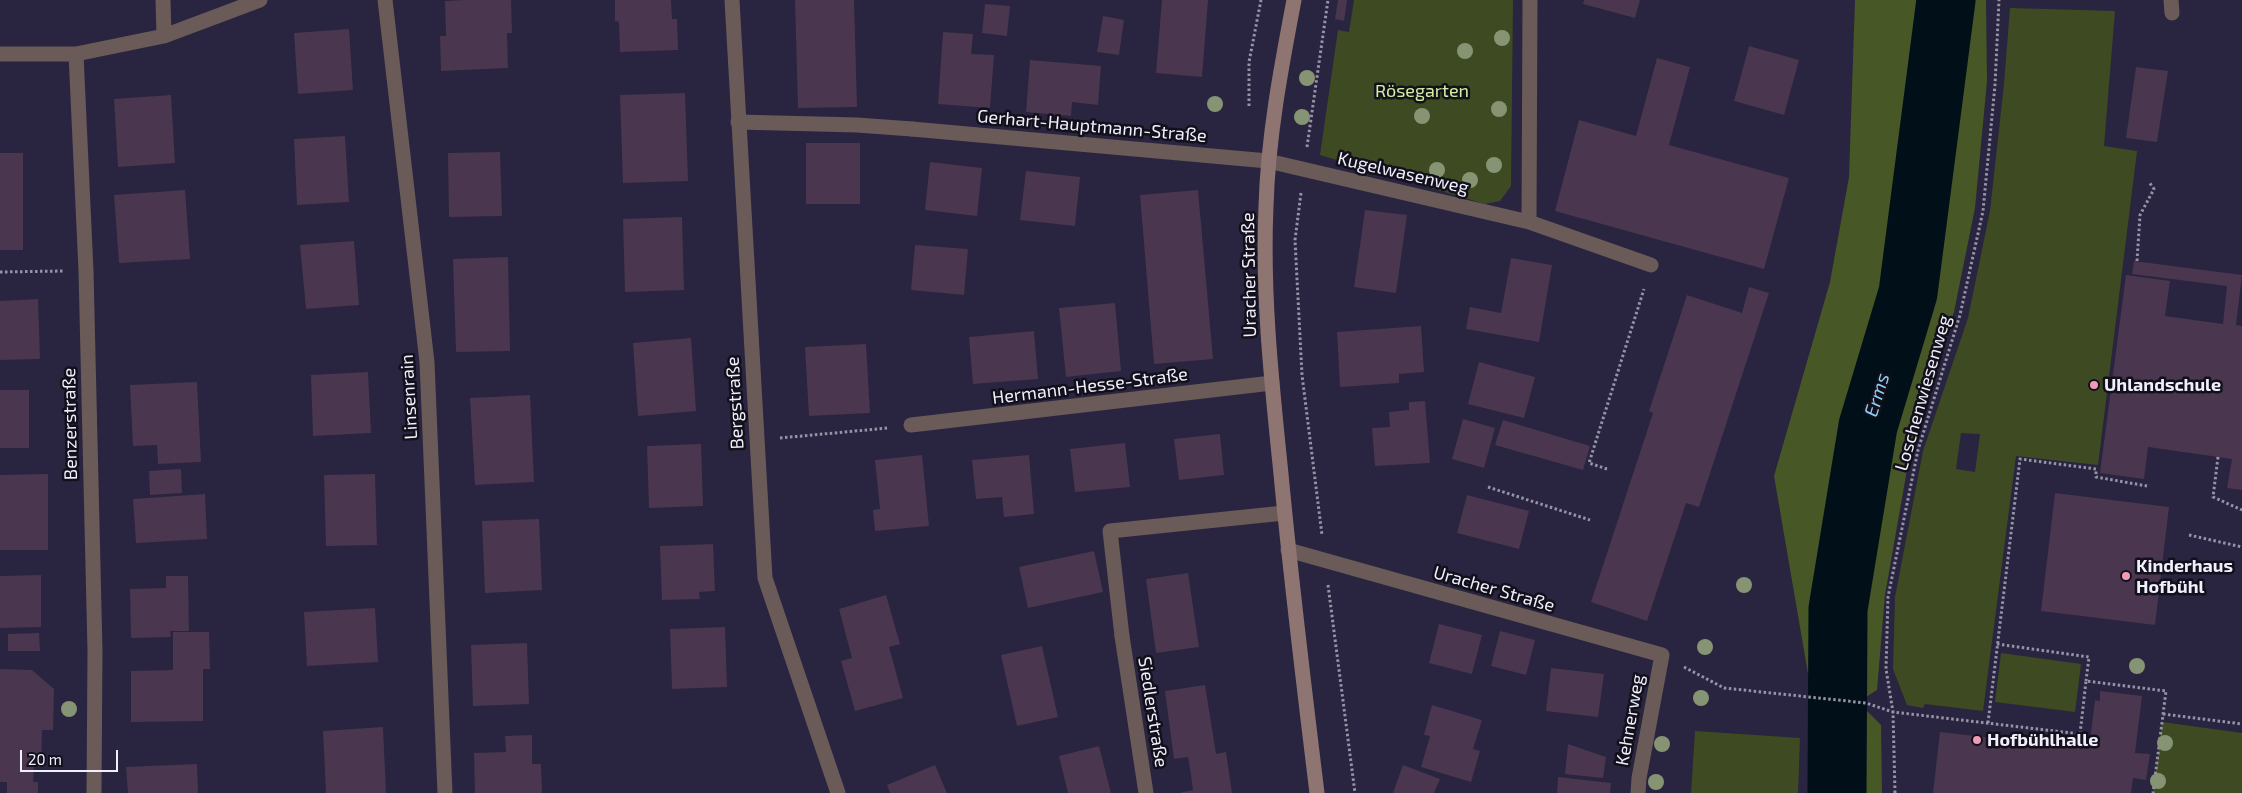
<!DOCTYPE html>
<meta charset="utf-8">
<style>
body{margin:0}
#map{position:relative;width:2242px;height:793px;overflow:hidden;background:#29243f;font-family:"Exo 2",sans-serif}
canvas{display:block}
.scale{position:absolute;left:20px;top:750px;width:98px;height:22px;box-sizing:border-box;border:2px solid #f1effd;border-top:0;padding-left:6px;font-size:15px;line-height:18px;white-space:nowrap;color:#f1effd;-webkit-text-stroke:4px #12101b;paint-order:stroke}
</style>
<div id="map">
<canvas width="2242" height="793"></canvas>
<div class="scale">20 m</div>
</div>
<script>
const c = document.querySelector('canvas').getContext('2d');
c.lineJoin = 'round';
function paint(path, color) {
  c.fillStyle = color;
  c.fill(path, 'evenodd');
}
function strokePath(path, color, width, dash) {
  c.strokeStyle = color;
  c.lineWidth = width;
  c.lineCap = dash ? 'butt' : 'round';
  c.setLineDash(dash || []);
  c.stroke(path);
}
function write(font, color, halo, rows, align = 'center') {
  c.font = font + ' "Exo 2",sans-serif';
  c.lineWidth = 5;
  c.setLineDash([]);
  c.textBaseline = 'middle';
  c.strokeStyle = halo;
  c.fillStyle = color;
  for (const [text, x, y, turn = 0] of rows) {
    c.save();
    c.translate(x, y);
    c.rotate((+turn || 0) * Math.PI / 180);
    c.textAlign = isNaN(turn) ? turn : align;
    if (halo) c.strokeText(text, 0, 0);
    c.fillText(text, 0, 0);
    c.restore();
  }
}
paint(new Path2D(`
 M 1354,0 L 1513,0 L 1511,186 L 1500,201 L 1485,204 L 1320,155 L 1338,30 L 1349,32 Z
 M 2010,8 L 2115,11 L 2104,146 L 2137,151 L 2098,465 L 2016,456 L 1983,711 L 1925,704 L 1923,708 L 1907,705 L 1893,669 L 1895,597 L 1923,451 L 1968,318 L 1990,211 L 2004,84 ZM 1961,433 L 1980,434 L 1975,472 L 1956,469 Z
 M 2001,653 L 2081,664 L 2075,712 L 1995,702 Z
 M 2162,722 L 2242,733 L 2242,793 L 2153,793 Z
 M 1695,731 L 1800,738 L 1798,793 L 1691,793 Z`), '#3e4b22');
paint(new Path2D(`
 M 1855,0 L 1986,0 L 1987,81 L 1975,208 L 1954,312 L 1911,447 L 1885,595 L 1877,690 L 1866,697 L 1811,691 L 1774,476 L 1830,282 L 1849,177 Z
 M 1810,702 L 1865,709 L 1881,725 L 1882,793 L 1809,793 L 1811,737 Z`), '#475725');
strokePath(new Path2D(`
 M 1837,793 L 1838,609 L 1868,426 L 1908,293 L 1946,0`), '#010f19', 59);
paint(new Path2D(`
 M 465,0 L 511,0 L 512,33 L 507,33 L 508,68 L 441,71 L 440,36 L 446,36 L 445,1 Z
 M 615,0 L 671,0 L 672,19 L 677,19 L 678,50 L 620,52 L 619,22 L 615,21 Z
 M 795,0 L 854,0 L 857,107 L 798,108 Z
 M 1162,0 L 1208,0 L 1202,77 L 1156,73 Z
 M 1338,0 L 1347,0 L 1344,21 L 1335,19 Z
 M 1584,0 L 1640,0 L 1635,18 L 1583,4 Z
 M 985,4 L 1010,6 L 1007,36 L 982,33 Z
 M 1103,16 L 1124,20 L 1119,55 L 1097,52 Z
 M 349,29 L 353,90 L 298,94 L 294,33 Z
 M 943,32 L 973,34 L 971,54 L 994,55 L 990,108 L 938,104 Z
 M 1749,46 L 1799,60 L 1784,115 L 1734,101 Z
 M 1657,58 L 1690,67 L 1669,145 L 1789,178 L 1764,269 L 1555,211 L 1579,120 L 1636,136 Z
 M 1030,60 L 1101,66 L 1098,105 L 1072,102 L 1071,116 L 1026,112 Z
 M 2136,67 L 2168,71 L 2157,142 L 2126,138 Z
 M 685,93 L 688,181 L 623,183 L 620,95 Z
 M 171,95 L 175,163 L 118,167 L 114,99 Z
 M 345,136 L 349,202 L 297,205 L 294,139 Z
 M 806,143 L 860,143 L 860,204 L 806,204 Z
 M 500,152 L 502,216 L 449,217 L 448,153 Z
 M 0,153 L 23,153 L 23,250 L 0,250 Z
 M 930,162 L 982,168 L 977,216 L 925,210 Z
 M 1026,171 L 1080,177 L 1075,226 L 1020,220 Z
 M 185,190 L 190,259 L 119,263 L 114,195 Z
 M 1198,190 L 1213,359 L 1154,364 L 1140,195 Z
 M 1365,210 L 1407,215 L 1396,293 L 1354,287 Z
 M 682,217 L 684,290 L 625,292 L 623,219 Z
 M 354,241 L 359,305 L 306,309 L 300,245 Z
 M 915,245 L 968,249 L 964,295 L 911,290 Z
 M 508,257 L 510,351 L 456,352 L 453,259 Z
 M 1511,258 L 1552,265 L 1539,342 L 1466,329 L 1470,307 L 1501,313 Z
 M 2134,261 L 2242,275 L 2236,325 L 2242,326 L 2242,490 L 2227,488 L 2232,459 L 2148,447 L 2144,479 L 2100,473 L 2126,275 L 2170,281 L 2165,316 L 2223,324 L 2227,286 L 2132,274 Z
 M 1749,287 L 1769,293 L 1699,507 L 1686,503 L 1647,621 L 1591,602 L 1653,413 L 1649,411 L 1687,295 L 1742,313 Z
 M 38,299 L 40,359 L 0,360 L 0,301 Z
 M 1115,303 L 1121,371 L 1066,377 L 1059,308 Z
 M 1421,326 L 1424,372 L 1399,374 L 1399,383 L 1340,387 L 1337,332 Z
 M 1034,331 L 1038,379 L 973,384 L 969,337 Z
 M 691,338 L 696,411 L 638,416 L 633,343 Z
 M 866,344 L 870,413 L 809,416 L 805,347 Z
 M 1479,362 L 1535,377 L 1524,418 L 1468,404 Z
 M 368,372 L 371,433 L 313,436 L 311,375 Z
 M 197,382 L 201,462 L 158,464 L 157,445 L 133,446 L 130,385 Z
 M 0,390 L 29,390 L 29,448 L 0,448 Z
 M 530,395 L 534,482 L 475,485 L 470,398 Z
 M 1425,401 L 1430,463 L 1375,466 L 1372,428 L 1390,427 L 1389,412 L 1409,410 L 1409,402 Z
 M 1463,419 L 1495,428 L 1484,468 L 1452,459 Z
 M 1503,420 L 1590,446 L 1583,470 L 1495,445 Z
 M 1220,434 L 1224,475 L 1179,480 L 1174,439 Z
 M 1125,443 L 1130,487 L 1075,492 L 1070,449 Z
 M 701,444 L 703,506 L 649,508 L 647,446 Z
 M 922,455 L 929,526 L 875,531 L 873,510 L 880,509 L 875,460 Z
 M 1029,455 L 1034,514 L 1004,517 L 1002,497 L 976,499 L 972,460 Z
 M 181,469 L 182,493 L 150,495 L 149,471 Z
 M 48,474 L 48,550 L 0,550 L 0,475 Z
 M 375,474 L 377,545 L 326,546 L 324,475 Z
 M 2055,493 L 2169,507 L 2155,625 L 2041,611 Z
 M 205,494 L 207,539 L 136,543 L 133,499 Z
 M 1467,495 L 1529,511 L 1519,549 L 1457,533 Z
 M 539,519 L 542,590 L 485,593 L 482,521 Z
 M 713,544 L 715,591 L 699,592 L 700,599 L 662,600 L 660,546 Z
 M 1094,551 L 1103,592 L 1028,608 L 1019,567 Z
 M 1188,573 L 1199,647 L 1156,653 L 1146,579 Z
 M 41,575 L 41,627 L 0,628 L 0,576 Z
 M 166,576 L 188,576 L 189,631 L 170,631 L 171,637 L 131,638 L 130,589 L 166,588 Z
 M 886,595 L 900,644 L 889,647 L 903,698 L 855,711 L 841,661 L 852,658 L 839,609 Z
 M 375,608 L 378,662 L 307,666 L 304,612 Z
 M 1439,624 L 1482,635 L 1472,674 L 1429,663 Z
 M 725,627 L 727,687 L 672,689 L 670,629 Z
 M 1500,631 L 1535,640 L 1526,675 L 1491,666 Z
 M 173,632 L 209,632 L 210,669 L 203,669 L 203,721 L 131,722 L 131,671 L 173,670 Z
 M 39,633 L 40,651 L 8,651 L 8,634 Z
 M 527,643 L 529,704 L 473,706 L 471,645 Z
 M 1042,646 L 1058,717 L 1017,726 L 1001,655 Z
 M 1551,668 L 1604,674 L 1598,717 L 1546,711 Z
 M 0,669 L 32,670 L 54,689 L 53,730 L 42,730 L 41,767 L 34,767 L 33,782 L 38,782 L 38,793 L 7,793 L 7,782 L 0,782 Z
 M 1205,685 L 1216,754 L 1226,752 L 1232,793 L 1179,793 L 1193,790 L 1191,775 L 1188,757 L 1174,759 L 1165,691 Z
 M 2100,691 L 2142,696 L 2135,753 L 2150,754 L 2146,780 L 2133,778 L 2131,793 L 1933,793 L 1940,732 L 2089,749 L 2095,700 L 2100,701 Z
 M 1432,705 L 1482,720 L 1473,749 L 1480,751 L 1471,782 L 1421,767 L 1430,736 L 1424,735 Z
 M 383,727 L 386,793 L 326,793 L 323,731 Z
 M 532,735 L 532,764 L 541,764 L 542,793 L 475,793 L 474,753 L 506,752 L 505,736 Z
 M 1568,744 L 1606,757 L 1603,778 L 1565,774 Z
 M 1099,746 L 1111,793 L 1068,793 L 1059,756 Z
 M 197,764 L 198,793 L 128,793 L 126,767 Z
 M 935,765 L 947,793 L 890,793 L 887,785 Z
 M 1403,765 L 1440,779 L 1434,793 L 1393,793 Z
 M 1558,777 L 1611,783 L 1610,793 L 1557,793 Z`), '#4a364e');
strokePath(new Path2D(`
 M 1249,106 L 1249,62 L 1261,0
 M 1307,147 L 1328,0
 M 1301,193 L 1295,240 L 1302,375 L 1322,535
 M 2137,261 L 2140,215 L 2154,189 L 2149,182
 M 0,272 L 63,271
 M 780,438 L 888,428
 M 2218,457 L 2213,497 L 2242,510
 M 1607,469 L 1589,463 L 1644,289
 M 1488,487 L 1590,520
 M 2189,535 L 2242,547
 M 1328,585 L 1355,793
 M 1997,644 L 2089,657 L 2086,681
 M 1684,667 L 1724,688 L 1866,703 L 1893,712 L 2080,734 L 2086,681 L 2166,691 L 2153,793
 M 2163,714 L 2242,724
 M 1988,723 L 2020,459 L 2096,469 L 2096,477 L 2147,486
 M 1895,793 L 1893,712 L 1886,669 L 1888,597 L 1918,450 L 1960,315 L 1983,211 L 1995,85 L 1999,0`), '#9793a7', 3, [2.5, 2.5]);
strokePath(new Path2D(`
 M 738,122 L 857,125 L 912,129
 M 1122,636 L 1110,531 L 1284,513`), '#6a5a58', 15);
strokePath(new Path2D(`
 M 163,0 L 164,36
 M 385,0 L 427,362 L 445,793
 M 732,0 L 765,578 L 838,793
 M 2171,0 L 2172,13
 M 0,54 L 76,54 L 164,36 L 260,0
 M 76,54 L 86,271 L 95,651 L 94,793
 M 912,129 L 1268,161 L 1529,222 L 1530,0
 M 1529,222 L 1651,265
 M 911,425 L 1272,383
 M 1288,550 L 1662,655 L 1639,778 L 1638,793
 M 1122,636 L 1146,793`), '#6a5a58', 15);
strokePath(new Path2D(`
 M 1294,0 C 1281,68 1268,137 1266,206 C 1262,296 1272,386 1281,474 C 1291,581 1304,687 1317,793`), '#8f7572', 15);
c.fillStyle = '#879474';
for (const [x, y] of [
 [1502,38],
 [1465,51],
 [1307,78],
 [1215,104],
 [1499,109],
 [1422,116],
 [1302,117],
 [1494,165],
 [1437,170],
 [1470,180],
 [1744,585],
 [1705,647],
 [2137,666],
 [1701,698],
 [69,709],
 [2165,743],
 [1662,744],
 [2158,781],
 [1656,782]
]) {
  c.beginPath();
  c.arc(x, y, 8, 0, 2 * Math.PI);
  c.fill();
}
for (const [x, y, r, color] of [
 [2094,385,5,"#f09ab6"],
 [2126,576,5,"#f09ab6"],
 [1977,740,5,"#f09ab6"]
]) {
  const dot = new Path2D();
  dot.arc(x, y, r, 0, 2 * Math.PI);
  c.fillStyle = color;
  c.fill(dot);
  strokePath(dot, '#12101b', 2);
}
write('18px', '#d4f0a0', '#12101b', [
 ["Rösegarten",1422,91]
]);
write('18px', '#f1effd', '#12101b', [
 ["Gerhart-Hauptmann-Straße",1092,126,5],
 ["Kugelwasenweg",1403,173,13],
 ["Uracher Straße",1249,275,-91],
 ["Hermann-Hesse-Straße",1090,386,-7],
 ["Loschenwiesenweg",1923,393,-74],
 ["Linsenrain",409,397,-93],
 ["Bergstraße",735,403,-93],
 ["Benzerstraße",70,424,-91],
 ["Uracher Straße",1494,589,16],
 ["Siedlerstraße",1153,712,81],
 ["Kehnerweg",1630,720,-80]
]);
write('bold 18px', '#f1effd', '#12101b', [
 ["Uhlandschule",2104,385],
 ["Kinderhaus",2136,566],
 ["Hofbühl",2136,587],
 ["Hofbühlhalle",1987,740]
], 'left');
write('italic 19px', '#8fcff6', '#12101b', [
 ["Erms",1877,395,-73]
]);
</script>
